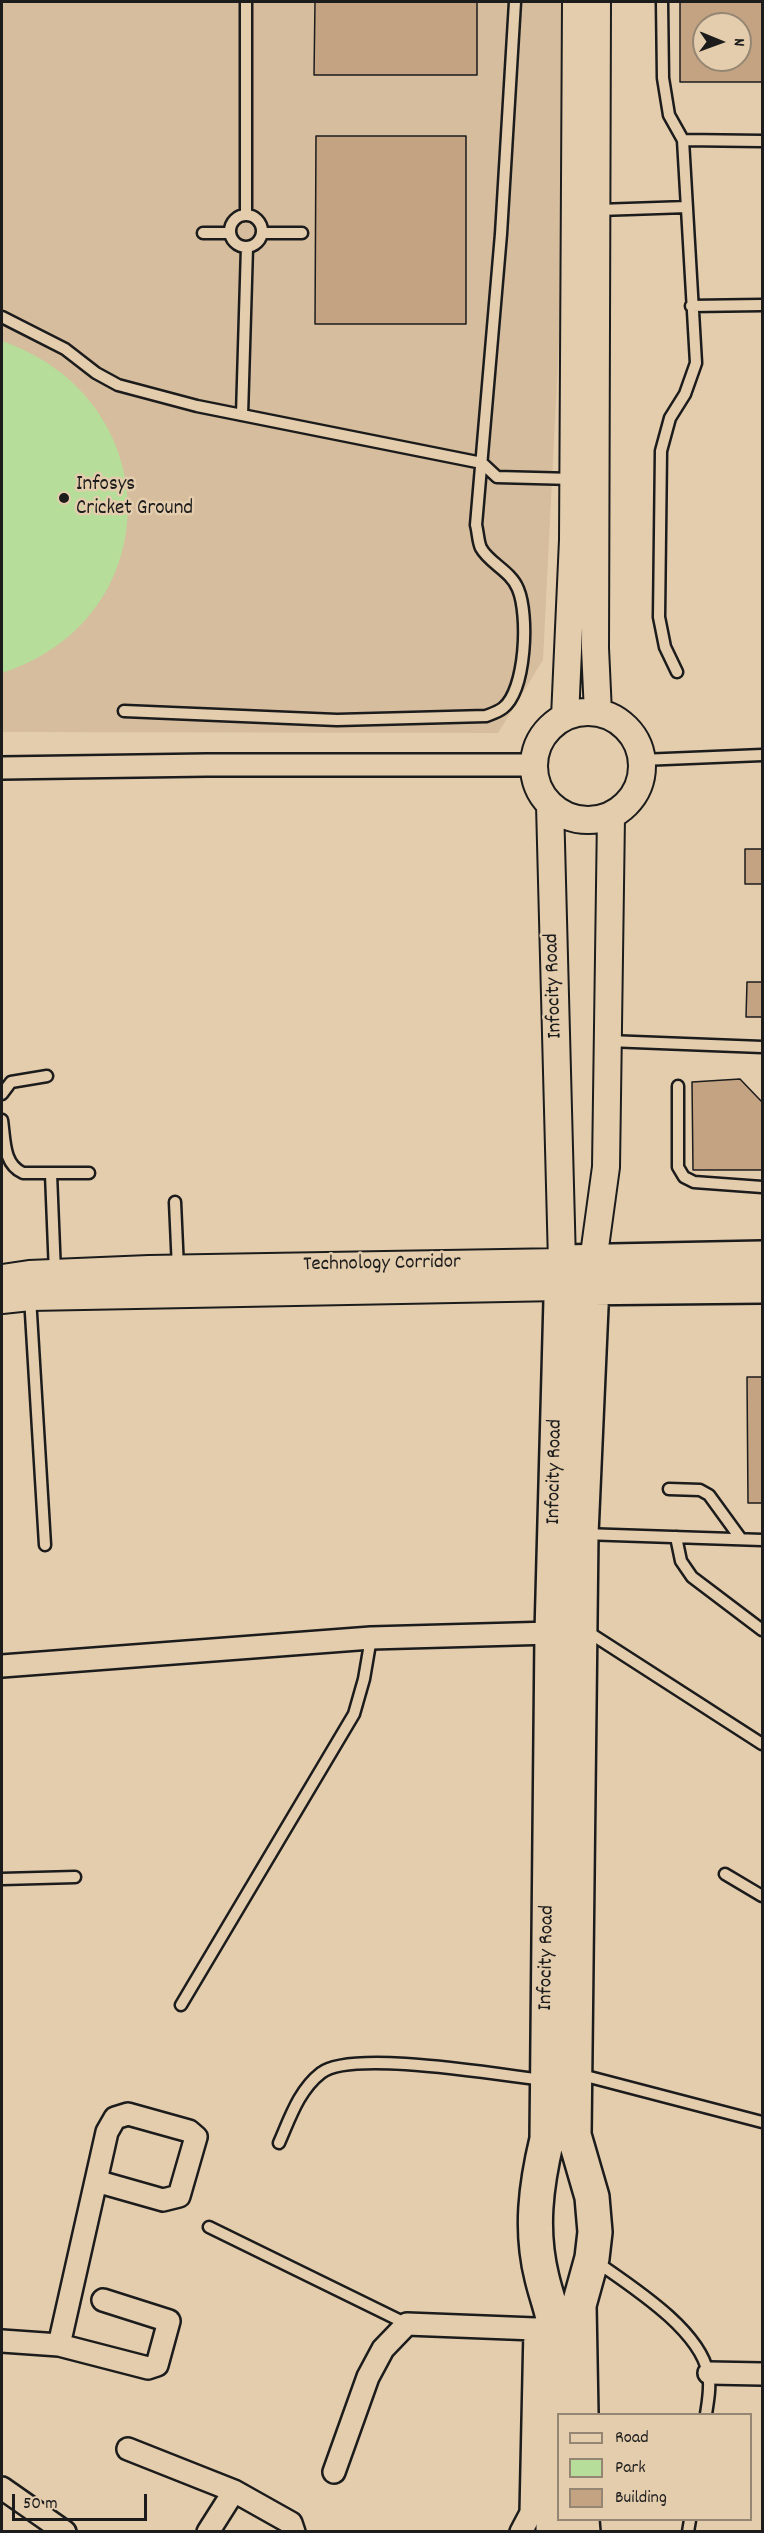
<!DOCTYPE html>
<style>
body{margin:0}
#map{position:relative;width:764px;height:2533px;overflow:hidden;background:#e4cdad;font-family:Dekko,sans-serif}
canvas{display:block}
.frame{position:absolute;inset:0;border:3px solid #1c1c1c;pointer-events:none}
.legend{position:absolute;left:557px;top:2413px;width:195px;height:108px;box-sizing:border-box;background:#e4cdad;border:2px solid #948673;margin:0;padding:8px 10px;list-style:none;font-size:18px;color:#1c1c1c}
.legend li{display:flex;align-items:center;gap:12px;height:30px}
.legend b{width:30px;border:2px solid #948673}
.north{position:absolute;left:692px;top:12px;width:60px;height:60px;box-sizing:border-box;background:#e4cdad;border:2px solid #948673;border-radius:50%;rotate:91deg;font-size:16px;font-weight:700;line-height:24px;text-align:center;color:#1c1c1c}
.north::after{content:'';display:block;margin:auto;width:21px;height:27px;background:#1c1c1c;clip-path:polygon(50% 0,100% 100%,50% 72%,0 100%)}
.scale{position:absolute;left:12px;top:2494px;width:135px;height:27px;box-sizing:border-box;border:3px solid #1c1c1c;border-top:0;padding-left:8px;font-size:18px;line-height:21px;white-space:nowrap;color:#1c1c1c;-webkit-text-stroke:4px #e4cdad;paint-order:stroke}
</style>
<div id="map">
<canvas width="764" height="2533"></canvas>
<div class="frame"></div>
<ul class="legend">
<li><b style="height:8px;background:#e4cdad"></b>Road</li>
<li><b style="height:16px;background:#b6dd99"></b>Park</li>
<li><b style="height:16px;background:#c3a382"></b>Building</li>
</ul>
<div class="north">N</div>
<div class="scale">50 m</div>
</div>
<script>
const c = document.querySelector('canvas').getContext('2d');
c.lineJoin = 'round';
function paint(path, color) {
  c.fillStyle = color;
  c.fill(path, 'evenodd');
}
function strokePath(path, color, width, dash) {
  c.strokeStyle = color;
  c.lineWidth = width;
  c.lineCap = dash ? 'butt' : 'round';
  c.setLineDash(dash || []);
  c.stroke(path);
}
function write(font, color, halo, rows, align = 'center') {
  c.font = font + ' Dekko,sans-serif';
  c.lineWidth = 5;
  c.setLineDash([]);
  c.textBaseline = 'middle';
  c.strokeStyle = halo;
  c.fillStyle = color;
  for (const [text, x, y, turn = 0] of rows) {
    c.save();
    c.translate(x, y);
    c.rotate((+turn || 0) * Math.PI / 180);
    c.textAlign = isNaN(turn) ? turn : align;
    if (halo) c.strokeText(text, 0, 0);
    c.fillText(text, 0, 0);
    c.restore();
  }
}
paint(new Path2D(`
 M 2,2 L 576,2 L 543,660 L 498,733 L 2,732 Z`), '#d6bd9d');
paint(new Path2D(`
 M 2,341 C 169,399 170,618 2,673 Z`), '#b6dd99');
const building = new Path2D(`
 M 315,2 L 477,2 L 477,75 L 314,75 Z
 M 680,2 L 762,2 L 762,82 L 680,82 ZM 704,24 L 740,24 L 740,60 L 704,60 Z
 M 316,136 L 466,136 L 466,324 L 315,324 Z
 M 745,849 L 762,849 L 762,884 L 745,884 Z
 M 747,982 L 762,982 L 762,1017 L 746,1017 Z
 M 740,1079 L 762,1102 L 762,1170 L 693,1170 L 692,1082 Z
 M 747,1377 L 762,1377 L 762,1503 L 748,1503 Z`);
paint(building, '#c3a382');
strokePath(building, '#1c1c1c', 1.5);
const service = new Path2D(`
 M 246,2 L 246,214
 M 662,2 L 663,78 L 669,115 L 683,140 L 696,363 L 685,394 L 670,418 L 661,451 L 659,617 L 665,647 L 677,672
 M 683,140 L 762,141
 M 599,210 L 687,207
 M230 231a16 16 0 1 1 32 0a16 16 0 1 1-32 0Z
 M 203,233 L 230,233
 M 263,233 L 302,233
 M 691,306 L 762,305
 M 2,317 L 65,349 L 96,373 L 118,385 L 197,406 L 482,463 L 497,477 L 573,479
 M 242,415 L 247,247
 M 124,711 L 337,720 L 486,716 C 491,714 498,712 503,708 C 526,690 529,615 518,589 C 511,571 489,563 481,548 C 478,542 478,532 476,525 L 501,234 L 515,2
 M 641,760 L 762,755
 M 608,1041 L 762,1047
 M 678,1086 L 678,1167 L 684,1177 L 694,1182 L 762,1187
 M 2,1094 L 11,1082 L 47,1076
 M 2,1120 C 5,1140 3,1164 23,1173 L 89,1173
 M 51,1174 L 55,1273
 M 175,1202 L 178,1269
 M 30,1297 L 45,1545
 M 669,1489 L 700,1490 L 709,1495 L 741,1539
 M 583,1534 L 762,1540
 M 676,1537 L 681,1561 L 692,1577 L 762,1630
 M 585,1630 L 762,1744
 M 725,1874 L 762,1896
 M 2,1879 L 75,1877
 M 181,2005 L 354,1714 L 364,1679 L 371,1638
 M 578,2074 L 762,2122
 M 279,2143 C 290,2118 299,2090 321,2073 C 351,2049 500,2075 543,2080
 M 209,2227 L 407,2324
 M 594,2260 C 629,2285 699,2328 708,2373 C 711,2386 708,2401 706,2414
 M 688,2532 L 690,2520`);
const minor = new Path2D(`
 M 2,768 L 207,765 L 533,765
 M 2,1666 L 371,1638 L 552,1633
 M 2,2341 L 59,2345 L 148,2368 L 157,2365 L 169,2321 L 103,2300
 M 59,2345 L 107,2132 L 115,2118 L 128,2114 L 189,2131 L 196,2137 L 179,2196 L 163,2200 L 96,2181
 M 709,2373 L 762,2374
 M 128,2449 L 234,2491 L 291,2523 L 294,2532
 M 334,2472 L 368,2377 L 383,2349 L 407,2324 L 535,2329 L 555,2327
 M 2,2488 L 65,2532
 M 208,2532 L 234,2491
 M 521,2532 L 531,2513 L 535,2329`);
const tertiary = new Path2D(`
 M 597,2 L 595,648 L 598,713
 M534 766a54 54 0 1 1 108 0a54 54 0 1 1-108 0Z
 M 565,717 L 573,540 L 576,2
 M 593,1262 L 606,1167 L 611,816
 M 2,1278 L 29,1274 L 149,1269 L 562,1262 L 550,805
 M 2,1300 L 30,1297 L 560,1287`);
const primary = new Path2D(`
 M 569,1288 L 762,1286
 M 581,2414 L 579,2305 L 592,2258 L 595,2232 L 592,2197 L 574,2135 L 581,1534 L 593,1262
 M 582,2520 L 583,2532
 M 553,2532 L 555,2327 C 552,2310 546,2295 542,2278 C 530,2230 536,2185 547,2139 L 552,1633 L 562,1262 L 762,1258`);
strokePath(service, '#1c1c1c', 15);
strokePath(minor, '#1c1c1c', 26);
strokePath(tertiary, '#1c1c1c', 30);
strokePath(primary, '#1c1c1c', 38);
strokePath(service, '#e4cdad', 10);
strokePath(minor, '#e4cdad', 21);
strokePath(tertiary, '#e4cdad', 26);
strokePath(primary, '#e4cdad', 33);
for (const [x, y, r, color] of [
 [64,498,6,"#1c1c1c"]
]) {
  const dot = new Path2D();
  dot.arc(x, y, r, 0, 2 * Math.PI);
  c.fillStyle = color;
  c.fill(dot);
  strokePath(dot, '#e4cdad', 2);
}
write('21px', '#1c1c1c', '#e4cdad', [
 ["Infosys",76,486],
 ["Cricket Ground",76,510]
], 'left');
write('21px', '#1c1c1c', '#e4cdad', [
 ["Infocity Road",555,986,-92],
 ["Technology Corridor",382,1265,-1],
 ["Infocity Road",556,1472,-89],
 ["Infocity Road",548,1958,-89]
]);
</script>
